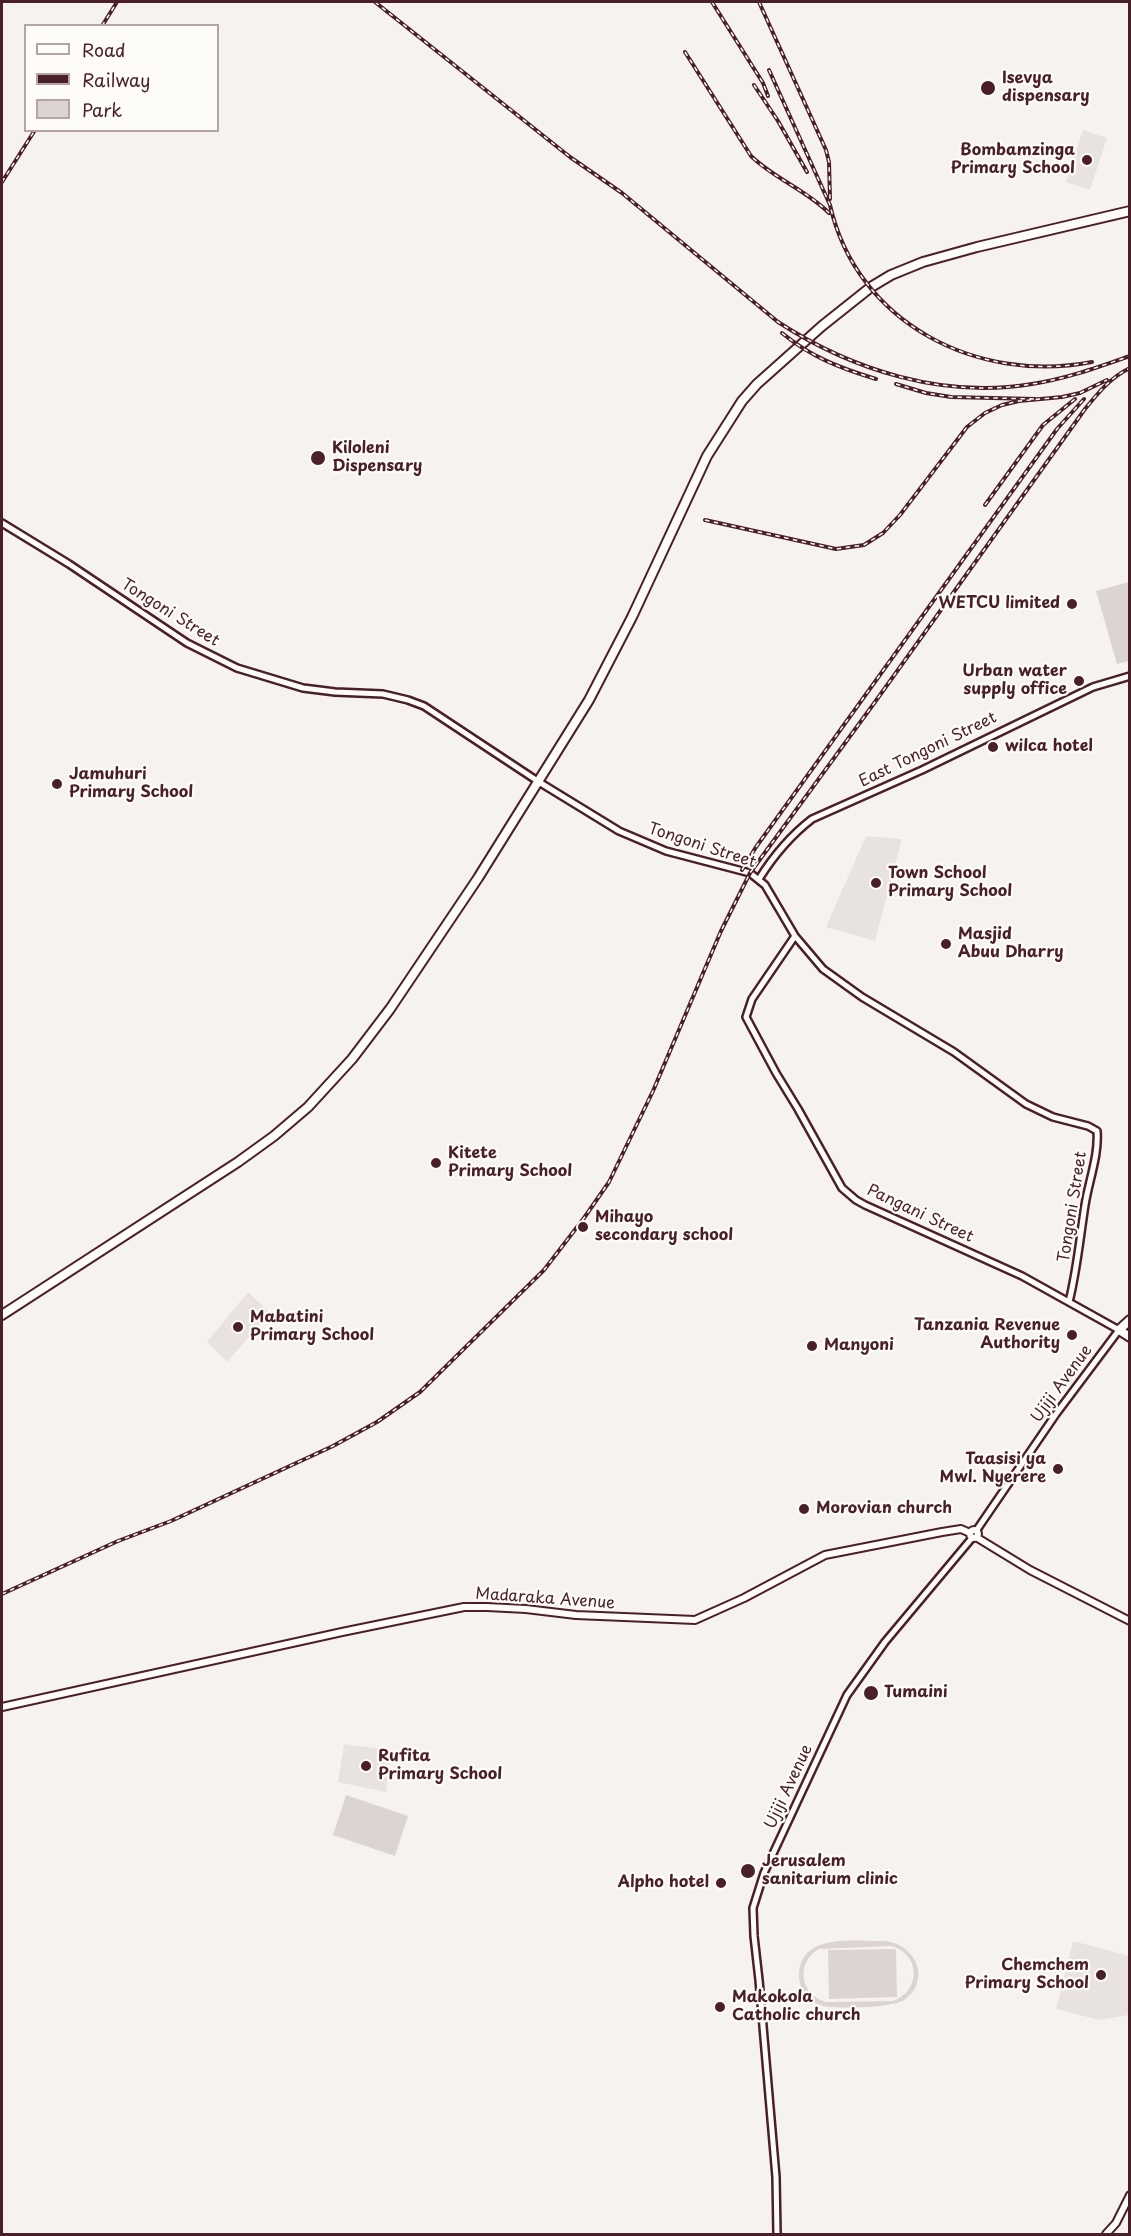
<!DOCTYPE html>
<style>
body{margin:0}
#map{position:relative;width:1131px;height:2236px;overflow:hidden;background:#f6f3ef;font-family:"Playpen Sans",sans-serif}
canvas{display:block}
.frame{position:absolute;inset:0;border:3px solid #4a1f2b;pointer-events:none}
.legend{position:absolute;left:24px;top:24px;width:195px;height:108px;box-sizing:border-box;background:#fdfcf7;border:2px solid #b5a4a5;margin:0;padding:8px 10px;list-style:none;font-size:18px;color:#4a1f2b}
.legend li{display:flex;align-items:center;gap:12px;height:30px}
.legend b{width:30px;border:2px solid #b5a4a5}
</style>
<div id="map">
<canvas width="1131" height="2236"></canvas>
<div class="frame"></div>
<ul class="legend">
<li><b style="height:8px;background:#fdfcf7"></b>Road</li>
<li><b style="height:8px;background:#4a1f2b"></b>Railway</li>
<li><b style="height:16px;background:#dcd4d2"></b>Park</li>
</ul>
</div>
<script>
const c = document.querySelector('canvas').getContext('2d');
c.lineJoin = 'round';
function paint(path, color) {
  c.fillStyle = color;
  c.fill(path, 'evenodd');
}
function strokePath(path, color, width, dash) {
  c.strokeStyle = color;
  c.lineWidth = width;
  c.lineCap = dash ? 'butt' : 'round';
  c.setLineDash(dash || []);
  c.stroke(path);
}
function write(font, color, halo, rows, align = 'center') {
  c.font = font + ' "Playpen Sans",sans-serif';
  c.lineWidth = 4.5;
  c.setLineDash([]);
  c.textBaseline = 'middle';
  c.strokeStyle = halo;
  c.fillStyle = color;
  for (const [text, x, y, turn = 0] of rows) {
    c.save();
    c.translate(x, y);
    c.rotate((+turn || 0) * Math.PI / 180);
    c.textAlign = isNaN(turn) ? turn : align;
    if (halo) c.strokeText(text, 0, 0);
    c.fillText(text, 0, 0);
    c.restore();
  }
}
paint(new Path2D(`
 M 1083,130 L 1107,138 L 1090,190 L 1066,182 Z
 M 866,836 L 902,839 L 875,941 L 826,927 Z
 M 248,1292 L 270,1313 L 227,1362 L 207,1342 Z
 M 344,1744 L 390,1750 L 386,1792 L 338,1782 Z
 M 1073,1941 L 1129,1956 L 1129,2015 L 1099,2020 L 1056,2009 Z`), '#e9e3e0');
paint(new Path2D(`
 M 1129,582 L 1129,661 L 1117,664 L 1096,591 Z
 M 346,1795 L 408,1816 L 395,1856 L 333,1835 Z
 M 885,1941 C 916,1944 932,1981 904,2000 C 893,2008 837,2009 823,2006 C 815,2004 809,1999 804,1993 C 799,1985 798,1975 800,1966 C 809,1933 859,1942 885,1941 ZM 891,1946 C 921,1954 921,1991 893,2001 L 826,2002 C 800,1995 795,1963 819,1949 Z
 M 896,1949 L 897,1997 L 829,1999 L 828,1950 Z`), '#dcd4d2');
const secondary = new Path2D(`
 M 2,523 L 69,564 L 187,643 L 237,668 L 303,688 L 335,692 L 383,694 L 408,700 L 424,706 L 539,782 L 619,831 L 666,851 L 750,873 L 765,885 L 795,936 L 823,969 L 862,997 L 954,1052 L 1026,1104 L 1053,1117 L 1088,1126 L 1097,1131 C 1099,1155 1089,1180 1085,1205 C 1080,1237 1077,1270 1069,1302
 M 759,879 C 774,855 790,836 812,819 L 922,770 L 1093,687 L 1130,676
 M 795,936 L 752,999 L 746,1017 L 776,1073 L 798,1109 L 842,1188 L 856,1200 L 865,1205 L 1022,1276 L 1119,1330 L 1056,1414 L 976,1531
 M 777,2234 L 776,2177 L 759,1980 L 754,1936 L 753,1908 L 764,1873 L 847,1695 L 885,1642 L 972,1538`);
const primary = new Path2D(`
 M970 1534a4 4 0 1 1 8 0a4 4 0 1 1-8 0Z
 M 976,1537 L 1030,1570 L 1130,1621
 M 2,1707 L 342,1632 L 464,1607 L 487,1607 L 526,1609 L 576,1615 L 695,1620 L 744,1598 L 825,1555 L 942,1532 L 961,1529 L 970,1533
 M 1106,2234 L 1116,2223 L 1130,2195`);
const highway = new Path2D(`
 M 2,1315 L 238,1162 L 274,1136 L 308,1107 L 352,1059 L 390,1009 L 478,878 L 589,700 L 632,617 L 707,456 L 742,401 L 757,384 L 822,326 L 871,287 L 891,275 L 923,262 L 977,247 L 1130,211
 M 1130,1320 L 1119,1330 L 1130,1337`);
strokePath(secondary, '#4a1f2b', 10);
strokePath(primary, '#4a1f2b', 10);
strokePath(highway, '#4a1f2b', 12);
strokePath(secondary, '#fdfcf7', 5);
strokePath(primary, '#fdfcf7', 6);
strokePath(highway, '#fdfcf7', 8);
const rail = new Path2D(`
 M 375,2 L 570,157 L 622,193 L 778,322 C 852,370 943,399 1032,384 C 1066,379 1098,367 1130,356
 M 712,2 L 763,83 L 768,96
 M 759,2 L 826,150 L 829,162 L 830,199
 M 102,26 L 117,2
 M 685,52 L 751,156 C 775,179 806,190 829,213
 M 769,70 L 830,205 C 857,324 978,384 1092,362
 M 754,85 L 778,121 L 807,172
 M 2,182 L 35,130
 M 782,333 C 811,357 840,368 876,379
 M 896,384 L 926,393 L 951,397 L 1035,399
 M 985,505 L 1043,425 L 1075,399
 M 705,520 L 836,549 L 864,545 L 883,533 L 900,515 L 967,427 L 985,413 L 1002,405 L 1019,401 L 1062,397 L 1080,393 L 1107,380
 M 742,870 L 756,847 L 1057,429 L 1084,399
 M 2,1594 L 118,1541 L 171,1521 L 333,1446 L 377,1422 L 420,1392 L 544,1270 L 584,1218 L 609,1182 L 653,1091 L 721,931 L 750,873 L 875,702 L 1085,409 C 1098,393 1111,377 1130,368`);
strokePath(rail, '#4a1f2b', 4);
strokePath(rail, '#fdfcf7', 1.5, [4.5]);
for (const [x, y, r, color] of [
 [988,88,8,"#4a1f2b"],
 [1087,160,6,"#4a1f2b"],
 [318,458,8,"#4a1f2b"],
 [1072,604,6,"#4a1f2b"],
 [1079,681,6,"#4a1f2b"],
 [993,747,6,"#4a1f2b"],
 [57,784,6,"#4a1f2b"],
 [876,883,6,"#4a1f2b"],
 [946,944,6,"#4a1f2b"],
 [436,1163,6,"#4a1f2b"],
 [583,1227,6,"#4a1f2b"],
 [238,1327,6,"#4a1f2b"],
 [1072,1335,6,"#4a1f2b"],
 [812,1346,6,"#4a1f2b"],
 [1058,1469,6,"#4a1f2b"],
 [804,1509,6,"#4a1f2b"],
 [871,1693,8,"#4a1f2b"],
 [366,1766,6,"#4a1f2b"],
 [748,1871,8,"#4a1f2b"],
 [721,1883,6,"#4a1f2b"],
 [1101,1975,6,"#4a1f2b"],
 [720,2007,6,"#4a1f2b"]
]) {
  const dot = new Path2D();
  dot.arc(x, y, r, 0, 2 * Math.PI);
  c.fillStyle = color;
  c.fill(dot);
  strokePath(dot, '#fdfcf7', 2);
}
write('bold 16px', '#4a1f2b', '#fdfcf7', [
 ["Isevya",1002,79],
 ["dispensary",1002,97],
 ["Bombamzinga",1075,151,"right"],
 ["Primary School",1075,169,"right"],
 ["Kiloleni",332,449],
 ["Dispensary",332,467],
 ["WETCU limited",1060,604,"right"],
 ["Urban water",1067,672,"right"],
 ["supply office",1067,690,"right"],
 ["wilca hotel",1005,747],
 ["Jamuhuri",69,775],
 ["Primary School",69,793],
 ["Town School",888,874],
 ["Primary School",888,892],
 ["Masjid",958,935],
 ["Abuu Dharry",958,953],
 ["Kitete",448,1154],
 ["Primary School",448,1172],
 ["Mihayo",595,1218],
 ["secondary school",595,1236],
 ["Mabatini",250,1318],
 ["Primary School",250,1336],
 ["Tanzania Revenue",1060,1326,"right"],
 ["Authority",1060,1344,"right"],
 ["Manyoni",824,1346],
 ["Taasisi ya",1046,1460,"right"],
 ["Mwl. Nyerere",1046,1478,"right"],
 ["Morovian church",816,1509],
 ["Tumaini",884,1693],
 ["Rufita",378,1757],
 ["Primary School",378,1775],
 ["Jerusalem",762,1862],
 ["sanitarium clinic",762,1880],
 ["Alpho hotel",709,1883,"right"],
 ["Chemchem",1089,1966,"right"],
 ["Primary School",1089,1984,"right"],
 ["Makokola",732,1998],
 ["Catholic church",732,2016]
], 'left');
write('16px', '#4a1f2b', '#fdfcf7', [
 ["Tongoni Street",170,613,32],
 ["East Tongoni Street",928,750,-26],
 ["Tongoni Street",702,846,18],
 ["Tongoni Street",1073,1207,-81],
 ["Pangani Street",920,1214,25],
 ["Ujiji Avenue",1062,1384,-54],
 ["Madaraka Avenue",545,1599,4],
 ["Ujiji Avenue",789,1787,-65]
]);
</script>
